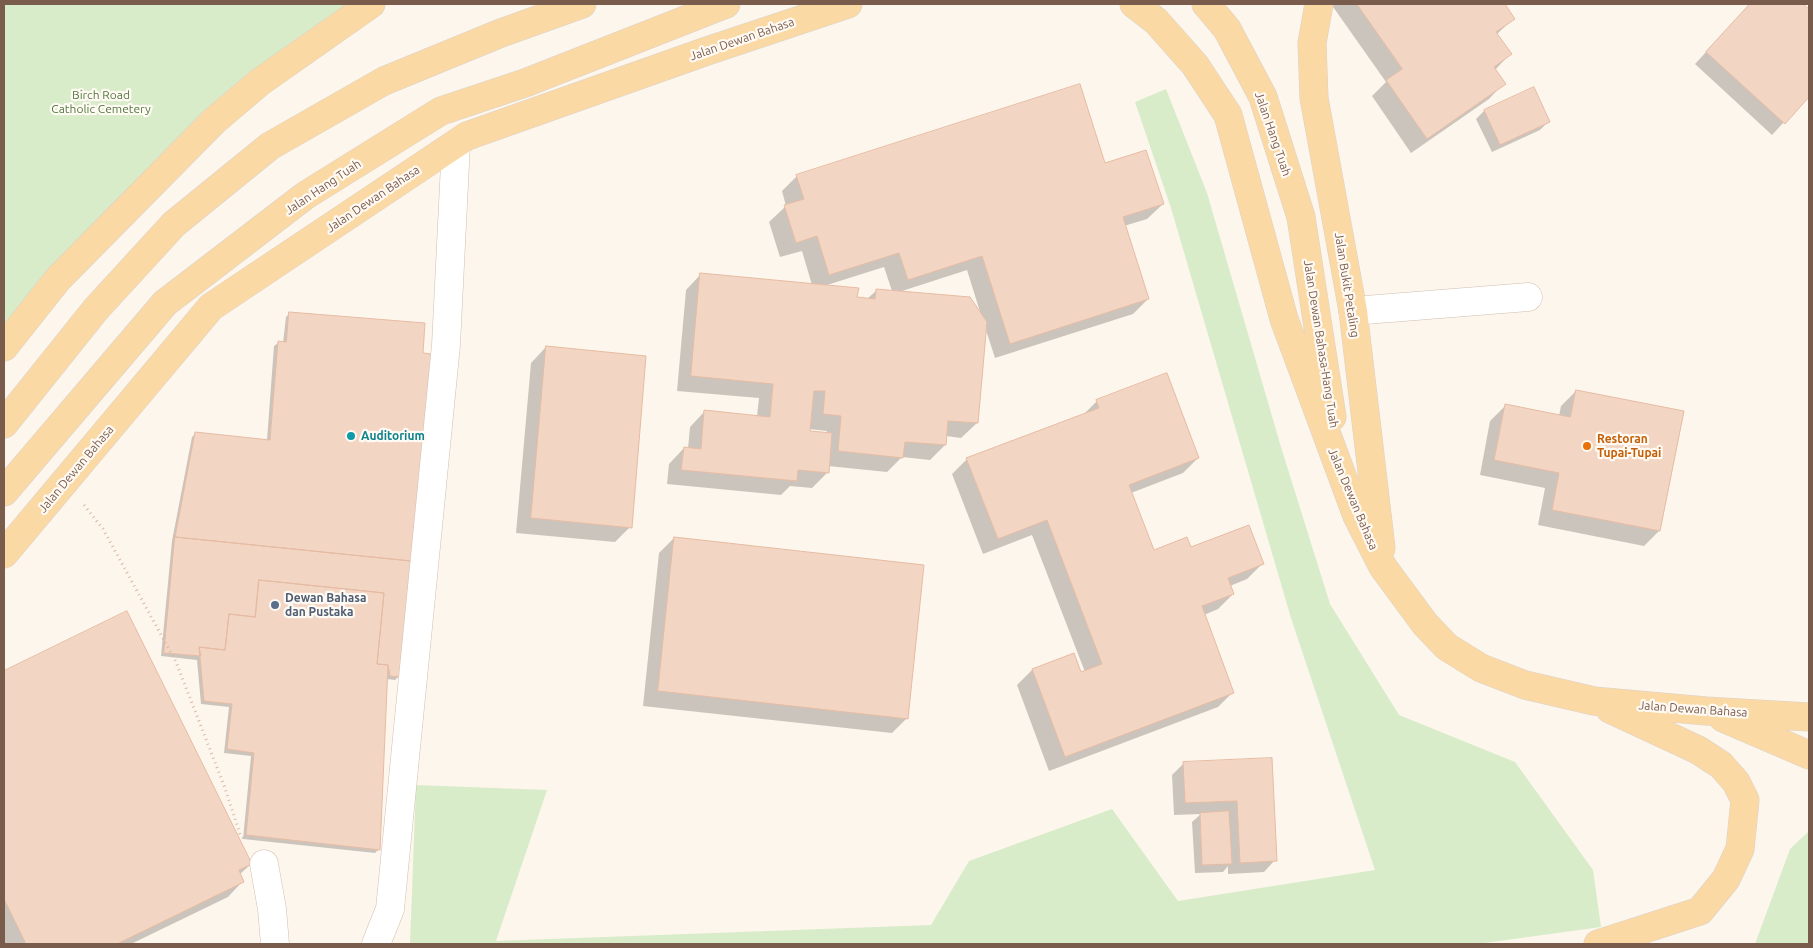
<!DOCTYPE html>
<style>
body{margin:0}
#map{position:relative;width:1813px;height:948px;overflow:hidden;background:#fdf6ec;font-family:Ubuntu,sans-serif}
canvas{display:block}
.frame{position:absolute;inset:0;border:5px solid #7a5c4d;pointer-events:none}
</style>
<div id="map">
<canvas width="1813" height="948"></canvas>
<div class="frame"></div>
</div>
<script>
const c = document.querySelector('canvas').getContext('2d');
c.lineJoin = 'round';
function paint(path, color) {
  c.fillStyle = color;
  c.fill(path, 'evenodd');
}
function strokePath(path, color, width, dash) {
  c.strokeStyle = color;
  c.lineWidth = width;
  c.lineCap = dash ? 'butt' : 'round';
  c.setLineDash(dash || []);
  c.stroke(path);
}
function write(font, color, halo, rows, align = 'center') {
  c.font = font + ' Ubuntu,sans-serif';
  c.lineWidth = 4.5;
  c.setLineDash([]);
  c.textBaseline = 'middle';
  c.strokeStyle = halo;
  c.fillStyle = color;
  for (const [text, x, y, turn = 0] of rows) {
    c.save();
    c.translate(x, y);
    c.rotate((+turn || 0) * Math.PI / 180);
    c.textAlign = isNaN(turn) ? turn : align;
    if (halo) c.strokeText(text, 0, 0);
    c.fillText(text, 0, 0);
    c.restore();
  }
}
paint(new Path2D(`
 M 4,4 L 371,4 L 214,121 L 4,359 Z
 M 1166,89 L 1207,193 L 1281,447 L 1330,604 L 1399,715 L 1515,762 L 1593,870 L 1601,927 L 1477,944 L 410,944 L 416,785 L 547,790 L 496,941 L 931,925 L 969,861 L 1112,809 L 1178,901 L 1375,870 L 1291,618 L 1171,208 L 1135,102 Z
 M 1809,831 L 1809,944 L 1755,944 L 1790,849 Z`), '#d8ecc9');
paint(new Path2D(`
 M 1331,4 L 1503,4 L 1514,18 L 1496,35 L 1510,54 L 1495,70 L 1504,83 L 1489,99 L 1411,153 L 1372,96 L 1386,82 Z
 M 1750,4 L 1802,4 L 1809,11 L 1809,95 L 1772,135 L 1695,64 Z
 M 1484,111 L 1548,122 L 1540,130 L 1492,152 L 1476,119 Z
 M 1104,164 L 1163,204 L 1147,219 L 1124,226 L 1148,299 L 1133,314 L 995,358 L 985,327 L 977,423 L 961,438 L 946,436 L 945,445 L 930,460 L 902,457 L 887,472 L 828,466 L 827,473 L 812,488 L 790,486 L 781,495 L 667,484 L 669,464 L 684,448 L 688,449 L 690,427 L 705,411 L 757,416 L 759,398 L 677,391 L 686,290 L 701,274 L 812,285 L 802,251 L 780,257 L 769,222 L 786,206 L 782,191 L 797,176 ZM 884,267 L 892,291 L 877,290 L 867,299 L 856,298 L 824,286 ZM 967,270 L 981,315 L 899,292 ZM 809,429 L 827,431 L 826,434 L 809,432 Z
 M 290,313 L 399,676 L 395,680 L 387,679 L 379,849 L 375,853 L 243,839 L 251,756 L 224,753 L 229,707 L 201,704 L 197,660 L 161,656 L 172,541 L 192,437 L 196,433 L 267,440 L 274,346 L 278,343 L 283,343 L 286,317 Z
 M 546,347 L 630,527 L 615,542 L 516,533 L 531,363 Z
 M 1576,391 L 1659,531 L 1644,546 L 1538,525 L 1545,488 L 1480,475 L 1490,421 L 1505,406 L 1559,416 L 1561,406 Z
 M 1097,401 L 1198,458 L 1183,473 L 1131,493 L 1154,552 L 1190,548 L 1262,564 L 1247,579 L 1230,586 L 1233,594 L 1218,609 L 1204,615 L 1233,692 L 1218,707 L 1049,771 L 1017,685 L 1032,670 L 1073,655 L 1081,673 L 1085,672 L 1032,535 L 983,554 L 952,474 L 967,459 L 1083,415 Z
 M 674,538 L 907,718 L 892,733 L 643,706 L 659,553 Z
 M 126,612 L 251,864 L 239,875 L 243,881 L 228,897 L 131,944 L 4,944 L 4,673 Z
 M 1270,760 L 1275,860 L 1264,872 L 1228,874 L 1228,866 L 1223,872 L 1195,873 L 1192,822 L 1201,814 L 1174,815 L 1172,775 L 1184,763 Z`), '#0003');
const building = new Path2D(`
 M 1357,4 L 1505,4 L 1515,19 L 1496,32 L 1512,54 L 1494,67 L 1506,84 L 1427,139 L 1386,80 L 1402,69 Z
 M 1750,4 L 1803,4 L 1809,9 L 1809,97 L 1785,124 L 1706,52 Z
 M 1080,84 L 1105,163 L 1146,150 L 1164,204 L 1123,217 L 1149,299 L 1010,344 L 982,256 L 908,280 L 899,253 L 829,275 L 817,236 L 796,243 L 784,205 L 804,199 L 796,175 Z
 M 1534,87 L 1550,122 L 1500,145 L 1484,110 Z
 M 700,273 L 859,288 L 857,297 L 875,299 L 876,289 L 970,297 L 987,322 L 978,423 L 948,421 L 946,445 L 905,442 L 903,458 L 838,451 L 841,416 L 823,414 L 825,391 L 814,391 L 810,431 L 832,433 L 829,473 L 798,470 L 797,481 L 681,470 L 684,447 L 701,449 L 704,410 L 770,417 L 773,384 L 691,376 Z
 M 289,312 L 425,323 L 423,353 L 439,355 L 411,561 L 175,537 L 195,432 L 270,440 L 278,341 L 286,342 Z
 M 546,346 L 646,356 L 632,528 L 531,518 Z
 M 1167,373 L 1199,458 L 1129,485 L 1154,550 L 1187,537 L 1191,547 L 1249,525 L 1264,564 L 1228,578 L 1234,594 L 1202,606 L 1234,693 L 1065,757 L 1032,669 L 1074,653 L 1081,672 L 1102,664 L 1047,520 L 998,539 L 966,458 L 1099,408 L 1096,400 Z
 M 1576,390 L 1684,411 L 1660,531 L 1552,510 L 1559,473 L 1494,460 L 1505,404 L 1570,417 Z
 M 175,537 L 411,561 L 400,677 L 390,676 L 388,665 L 377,664 L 384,593 L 259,580 L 255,617 L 229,614 L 225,650 L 199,647 L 201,656 L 164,653 Z
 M 674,537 L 924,565 L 908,719 L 658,691 Z
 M 259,580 L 384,593 L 377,664 L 388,665 L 380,850 L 246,835 L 254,753 L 227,749 L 232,704 L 204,701 L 199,647 L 225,650 L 229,614 L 255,617 Z
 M 127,611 L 252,864 L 239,870 L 244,882 L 117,944 L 26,944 L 4,899 L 4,671 Z
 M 1272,758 L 1277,861 L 1240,863 L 1237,801 L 1185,803 L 1183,762 Z
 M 1229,811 L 1232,864 L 1202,865 L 1200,813 Z`);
paint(building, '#f3d5c3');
strokePath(building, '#e6bba3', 1);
const minor = new Path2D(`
 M 1353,311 L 1528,297
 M 264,864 L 272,909 L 275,944
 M 376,944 L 390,909 L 446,345 L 456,144`);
const major = new Path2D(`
 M 1134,4 L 1156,21 L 1195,65 L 1228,115 L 1284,319 L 1357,516 L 1383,567 L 1425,624 L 1447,647 L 1481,668 L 1525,685 L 1594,701 L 1706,711 L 1809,717
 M 1206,4 L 1227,29 L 1263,97 L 1301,217 L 1332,417
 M 1319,4 L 1312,43 L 1314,98 L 1353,311 L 1381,548
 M 4,347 L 58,279 L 214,121 L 260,82 L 371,4
 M 4,424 L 96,309 L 174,224 L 270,146 L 384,81 L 501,33 L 582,4
 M 4,492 L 165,303 L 306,195 L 441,111 L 525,83 L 726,4
 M 4,554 L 211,307 L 467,136 L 707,51 L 848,4
 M 1723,718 L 1809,755
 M 1598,944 L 1700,911 L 1726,879 L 1740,849 L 1745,800 L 1736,782 L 1721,765 L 1698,750 L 1610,709`);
strokePath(minor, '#d1beb0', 29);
strokePath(major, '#dad1cd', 29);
strokePath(new Path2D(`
 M 84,505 L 103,529 L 176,662 L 225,788 L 240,834 L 245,840`), '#d9b8a5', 3, [1, 4]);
strokePath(minor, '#fff', 28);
strokePath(major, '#fbd9a5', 28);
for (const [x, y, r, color] of [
 [351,436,5,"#0f9aa8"],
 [1587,446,5,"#e8710a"],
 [275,605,5,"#5c6f8a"]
]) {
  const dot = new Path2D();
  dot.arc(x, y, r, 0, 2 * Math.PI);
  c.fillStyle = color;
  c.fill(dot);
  strokePath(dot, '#fffaf3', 2);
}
write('12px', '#7a5c4d', '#fffaf3', [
 ["Jalan Dewan Bahasa",742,39,-19],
 ["Jalan Hang Tuah",1273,134,71],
 ["Jalan Hang Tuah",323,187,-34],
 ["Jalan Dewan Bahasa",373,199,-34],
 ["Jalan Bukit Petaling",1347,285,81],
 ["Jalan Dewan Bahasa-Hang Tuah",1321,344,81],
 ["Jalan Dewan Bahasa",76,469,-50],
 ["Jalan Dewan Bahasa",1353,499,67],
 ["Jalan Dewan Bahasa",1693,709,4]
]);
write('12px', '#537a41', '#fffaf3', [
 ["Birch Road",101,95],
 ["Catholic Cemetery",101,109]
]);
write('bold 12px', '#0d838f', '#fffaf3', [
 ["Auditorium",361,436]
], 'left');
write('bold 12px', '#c56008', '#fffaf3', [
 ["Restoran",1597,439],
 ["Tupai-Tupai",1597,453]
], 'left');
write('bold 12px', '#4e5e75', '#fffaf3', [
 ["Dewan Bahasa",285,598],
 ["dan Pustaka",285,612]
], 'left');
</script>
